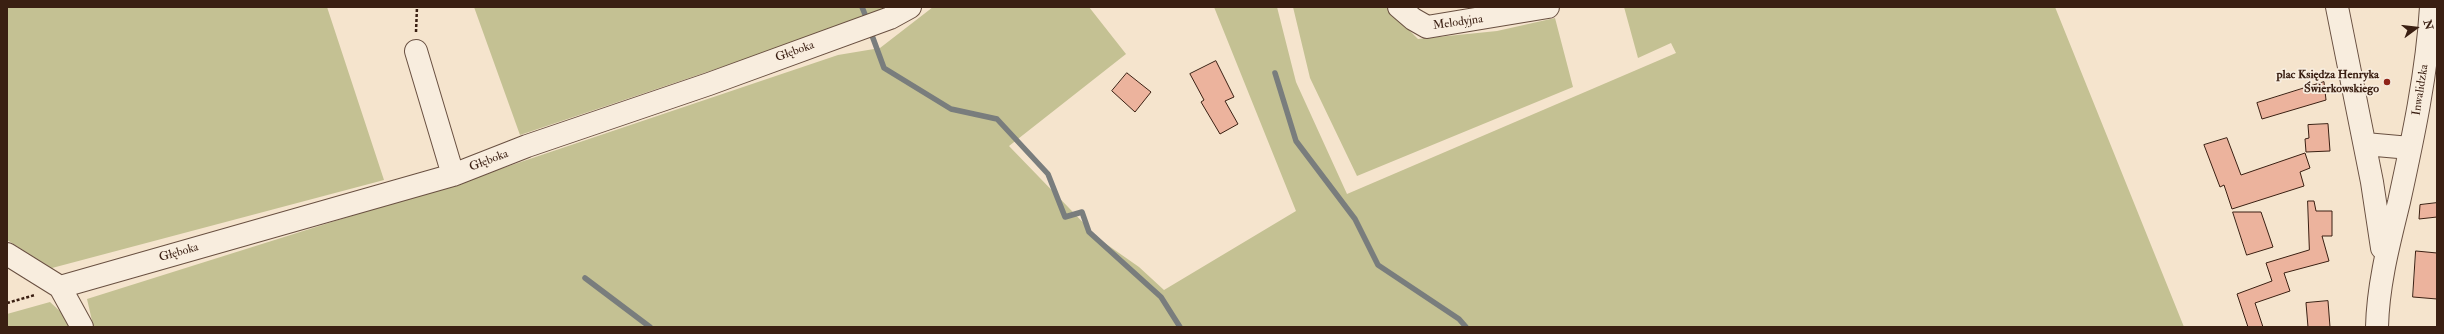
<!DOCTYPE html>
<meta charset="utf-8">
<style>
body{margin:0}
#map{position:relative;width:2444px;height:334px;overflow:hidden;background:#f5e4cd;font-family:"IM FELL Double Pica",serif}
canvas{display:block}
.frame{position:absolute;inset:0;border:8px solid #3a1f12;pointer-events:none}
.north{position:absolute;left:2396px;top:8px;width:40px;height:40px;-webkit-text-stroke:3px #f8edde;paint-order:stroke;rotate:75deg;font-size:11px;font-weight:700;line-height:16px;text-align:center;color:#3a1f12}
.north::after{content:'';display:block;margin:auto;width:14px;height:18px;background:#3a1f12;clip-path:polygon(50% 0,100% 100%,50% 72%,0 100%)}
</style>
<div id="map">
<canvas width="2444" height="334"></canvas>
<div class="frame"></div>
<div class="north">N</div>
</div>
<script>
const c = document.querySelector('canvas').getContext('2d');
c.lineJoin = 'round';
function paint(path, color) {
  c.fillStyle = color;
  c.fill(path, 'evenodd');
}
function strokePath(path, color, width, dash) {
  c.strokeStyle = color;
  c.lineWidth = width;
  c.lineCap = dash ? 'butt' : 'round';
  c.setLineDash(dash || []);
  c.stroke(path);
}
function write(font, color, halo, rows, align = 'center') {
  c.font = font + ' "IM FELL Double Pica",serif';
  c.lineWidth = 3.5;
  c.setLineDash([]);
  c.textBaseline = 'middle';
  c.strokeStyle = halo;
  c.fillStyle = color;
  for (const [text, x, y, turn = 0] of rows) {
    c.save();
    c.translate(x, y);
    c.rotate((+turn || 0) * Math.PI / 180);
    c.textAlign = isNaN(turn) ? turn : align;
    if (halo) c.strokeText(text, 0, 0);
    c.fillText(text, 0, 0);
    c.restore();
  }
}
paint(new Path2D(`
 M 7,7 L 327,7 L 384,180 L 52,268 L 7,240 Z
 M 474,7 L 884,7 L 873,16 L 520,135 Z
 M 933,7 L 1089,7 L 1126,54 L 1009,146 L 1099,239 L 1139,267 L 1164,290 L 1296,211 L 1214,7 L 1277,7 L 1296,82 L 1347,194 L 1676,53 L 1671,43 L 1638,58 L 1624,7 L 2055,7 L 2184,327 L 95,327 L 93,325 L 87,299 L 494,171 L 838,55 L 880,48 Z
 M 1293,7 L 1386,7 L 1418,39 L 1497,31 L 1555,18 L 1573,87 L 1357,176 L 1310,78 Z
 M 50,302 L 64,315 L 72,327 L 7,327 L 7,314 Z`), '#c4c193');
strokePath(new Path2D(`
 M 862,7 L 868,22
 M 870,30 L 884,68 L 951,109 L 997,119 L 1048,174 L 1065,217 L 1082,212 L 1089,232 L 1161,297 L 1180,327
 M 1275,73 L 1296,141 L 1355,219 L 1378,265 L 1459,319 L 1466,327
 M 585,278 L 650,327`), '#797d7d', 5.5);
const building = new Path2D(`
 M 1216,61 L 1234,97 L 1225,101 L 1238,124 L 1220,134 L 1201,102 L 1204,100 L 1190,74 Z
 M 1127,73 L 1151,92 L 1135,112 L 1112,91 Z
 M 2324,82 L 2326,100 L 2262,119 L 2257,103 Z
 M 2328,124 L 2330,151 L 2306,152 L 2305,139 L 2309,138 L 2308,125 Z
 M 2227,138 L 2241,175 L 2305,153 L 2310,168 L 2300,172 L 2304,186 L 2232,209 L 2224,185 L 2220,187 L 2204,145 Z
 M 2308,201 L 2314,201 L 2316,211 L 2332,211 L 2332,236 L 2322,236 L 2329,261 L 2284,273 L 2290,291 L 2255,303 L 2263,327 L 2248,327 L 2237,294 L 2272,281 L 2266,263 L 2309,250 Z
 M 2437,203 L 2437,217 L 2419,219 L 2420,205 Z
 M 2233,212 L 2261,212 L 2273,247 L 2247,255 Z
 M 2416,251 L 2437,253 L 2437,299 L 2413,297 Z
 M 2328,301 L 2330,327 L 2308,327 L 2306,303 Z`);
paint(building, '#ecb39d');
strokePath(building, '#3a1f12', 1);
const minor = new Path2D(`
 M 1399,7 L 1413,19 L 1427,27 L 1548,7
 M 2337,7 L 2372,182 L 2382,248
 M 416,51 L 453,175
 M 2365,144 L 2410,148
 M 7,254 L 60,287 L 82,327
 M 60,287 L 453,175 L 527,146 L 709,84 L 890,18 L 910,7
 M 2377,327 C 2378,284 2389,243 2399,202 C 2413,138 2427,73 2431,7`);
strokePath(minor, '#695041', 24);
strokePath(new Path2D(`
 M 416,32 L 417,7
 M 7,303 L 35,295`), '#3a1f12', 2.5, [3, 2]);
strokePath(minor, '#f8edde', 22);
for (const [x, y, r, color] of [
 [2387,82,4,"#8f2418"]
]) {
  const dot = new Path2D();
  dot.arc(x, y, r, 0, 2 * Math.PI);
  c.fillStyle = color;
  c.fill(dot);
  strokePath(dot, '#f8edde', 1.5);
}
write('12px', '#3a1f12', '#f8edde', [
 ["Melodyjna",1458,23,-8],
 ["Głęboka",795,52,-20],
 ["Inwalidzka",2421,90,-81],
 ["Głęboka",489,161,-21],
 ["Głęboka",179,253,-16]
]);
write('bold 12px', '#3a1f12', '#f8edde', [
 ["plac Księdza Henryka",2379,75],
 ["Świerkowskiego",2379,89]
], 'right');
</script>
